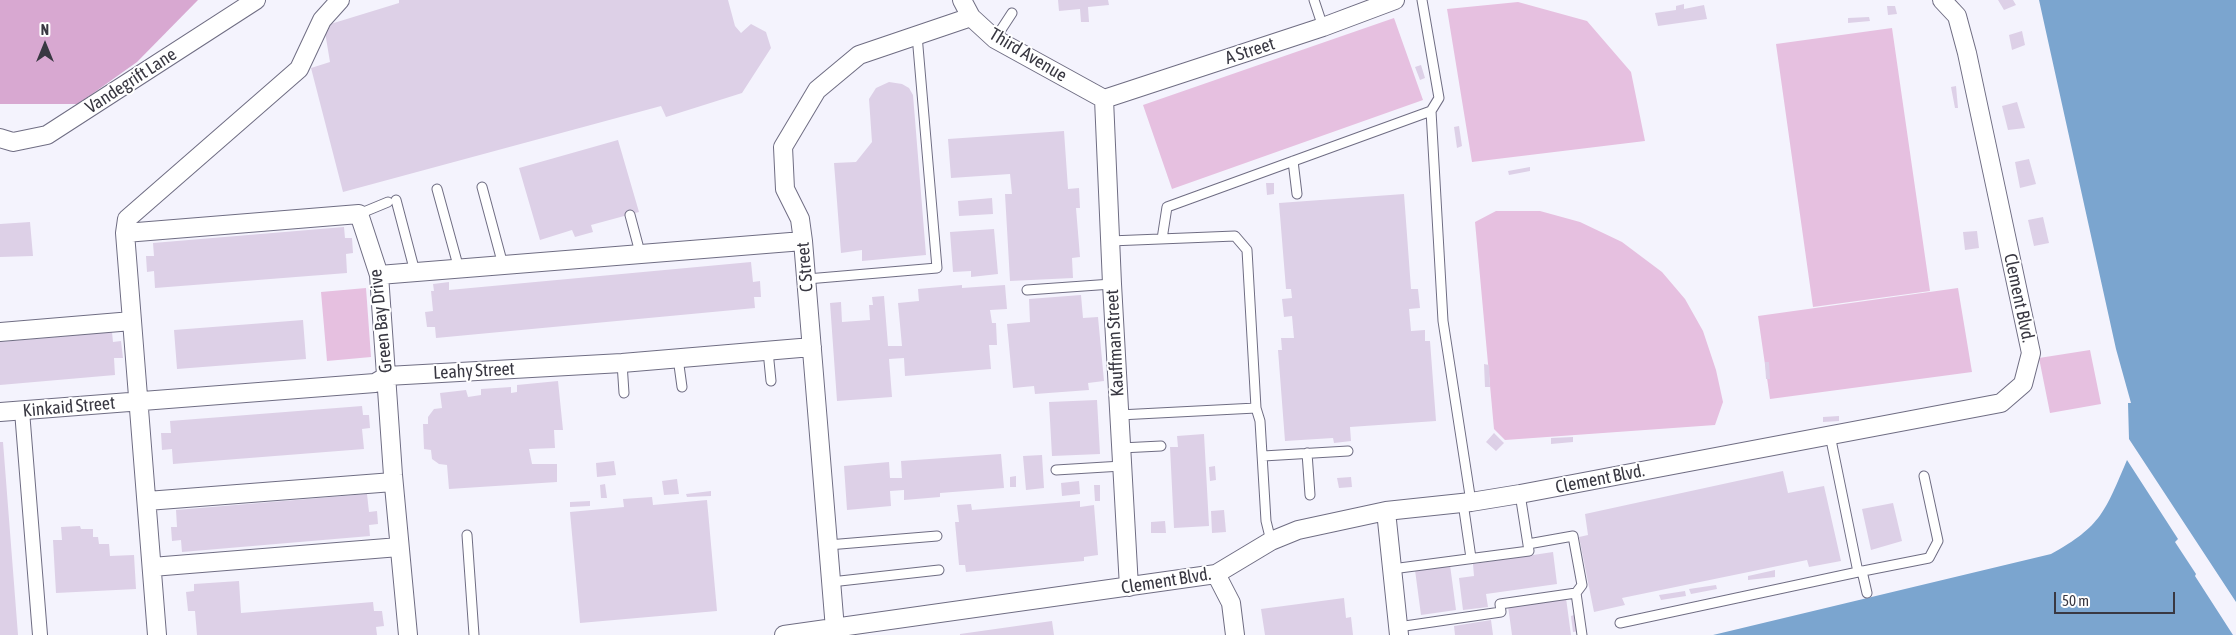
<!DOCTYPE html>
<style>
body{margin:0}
#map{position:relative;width:2236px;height:635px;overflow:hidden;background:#f4f3fd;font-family:"Asap Condensed",sans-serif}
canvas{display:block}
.north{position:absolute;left:20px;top:20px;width:50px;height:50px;-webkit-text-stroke:4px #fff;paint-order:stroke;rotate:0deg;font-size:14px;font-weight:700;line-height:20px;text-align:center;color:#393842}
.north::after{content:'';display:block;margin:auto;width:18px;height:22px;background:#393842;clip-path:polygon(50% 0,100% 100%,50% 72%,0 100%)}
.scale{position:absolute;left:2054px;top:592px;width:121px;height:22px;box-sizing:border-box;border:2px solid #393842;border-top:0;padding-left:6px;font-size:15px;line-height:18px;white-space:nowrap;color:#393842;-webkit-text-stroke:4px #fff;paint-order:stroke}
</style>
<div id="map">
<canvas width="2236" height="635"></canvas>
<div class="north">N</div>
<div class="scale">50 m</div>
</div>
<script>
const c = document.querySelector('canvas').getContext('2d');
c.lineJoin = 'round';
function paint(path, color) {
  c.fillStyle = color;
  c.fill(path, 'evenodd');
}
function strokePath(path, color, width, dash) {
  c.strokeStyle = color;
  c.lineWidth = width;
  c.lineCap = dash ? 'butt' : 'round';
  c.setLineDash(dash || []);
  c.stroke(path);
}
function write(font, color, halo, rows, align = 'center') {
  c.font = font + ' "Asap Condensed",sans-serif';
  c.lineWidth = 4;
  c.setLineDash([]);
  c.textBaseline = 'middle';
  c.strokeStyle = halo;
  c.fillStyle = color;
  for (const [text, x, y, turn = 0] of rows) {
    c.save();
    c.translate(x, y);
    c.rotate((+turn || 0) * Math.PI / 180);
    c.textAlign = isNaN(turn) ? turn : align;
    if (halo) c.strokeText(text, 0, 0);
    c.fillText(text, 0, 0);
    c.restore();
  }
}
paint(new Path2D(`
 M 1518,2 L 1587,21 L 1631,72 L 1645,141 L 1472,162 L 1447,9 Z
 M 1394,18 L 1423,100 L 1172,189 L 1143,105 Z
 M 1892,28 L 1930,291 L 1813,307 L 1776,44 Z
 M 1496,211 L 1540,211 L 1580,222 L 1622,242 L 1662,272 L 1685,299 L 1703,331 L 1716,370 L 1723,402 L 1715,425 L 1505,440 L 1494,429 L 1475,222 Z
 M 366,288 L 371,357 L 327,361 L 321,292 Z
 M 1958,288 L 1972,372 L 1770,399 L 1758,316 Z
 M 2090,350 L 2101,404 L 2050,413 L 2039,358 Z`), '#e6c0e0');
paint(new Path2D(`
 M 0,0 L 198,0 L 137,62 L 78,104 L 0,104 Z`), '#d8a8d1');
paint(new Path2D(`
 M 2039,0 L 2236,0 L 2236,602 L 2129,439 L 2128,403 L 2131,403 L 2116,349 Z
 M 2127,460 L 2178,539 L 2175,542 L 2196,574 L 2195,576 L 2233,635 L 1713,635 L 2051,554 C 2102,526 2105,511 2127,460 Z`), '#7ba5cf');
paint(new Path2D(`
 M 399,0 L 728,0 L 735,26 L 741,33 L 751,24 L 766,32 L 771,48 L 742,93 L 666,117 L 661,106 L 343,192 L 311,68 L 330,62 L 324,26 L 399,3 Z
 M 1058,0 L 1108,0 L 1109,5 L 1088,7 L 1089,22 L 1081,22 L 1080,9 L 1059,11 Z
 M 1998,0 L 2013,0 L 2016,5 L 2004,10 Z
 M 1684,4 L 1684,9 L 1704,5 L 1707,19 L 1658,26 L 1655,13 L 1676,10 L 1676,6 Z
 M 1887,6 L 1895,6 L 1897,14 L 1888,15 Z
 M 1869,17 L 1870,21 L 1848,23 L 1848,18 Z
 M 2022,31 L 2025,45 L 2012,50 L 2009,35 Z
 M 1421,65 L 1425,78 L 1420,80 L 1415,67 Z
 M 889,82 L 902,84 L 909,88 L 913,95 L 926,255 L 862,261 L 862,250 L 841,253 L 834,163 L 856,162 L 872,142 L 869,99 L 876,88 Z
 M 1956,86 L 1958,108 L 1955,108 L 1951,87 Z
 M 2017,102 L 2025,128 L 2008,130 L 2002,106 Z
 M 1459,126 L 1462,146 L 1457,148 L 1454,127 Z
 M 1064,131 L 1068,189 L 1079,188 L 1080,208 L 1076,208 L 1080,257 L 1072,258 L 1073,278 L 1010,281 L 1005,194 L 1012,194 L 1010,174 L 951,178 L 948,139 Z
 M 618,140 L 639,212 L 591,225 L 593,232 L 575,237 L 572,230 L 540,240 L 519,168 Z
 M 2029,159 L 2036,184 L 2020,188 L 2015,162 Z
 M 1530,167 L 1530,171 L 1509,175 L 1508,171 Z
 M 1266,183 L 1274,183 L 1274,194 L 1267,195 Z
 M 1404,194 L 1411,289 L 1418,289 L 1420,308 L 1409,309 L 1411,331 L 1425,330 L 1425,341 L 1430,341 L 1436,421 L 1350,427 L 1351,441 L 1334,443 L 1333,438 L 1285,441 L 1278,350 L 1282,350 L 1281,338 L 1294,338 L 1292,316 L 1284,317 L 1282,299 L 1292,298 L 1291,289 L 1286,289 L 1279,203 Z
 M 992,198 L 993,214 L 959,216 L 958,201 Z
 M 2043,217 L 2049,243 L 2034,246 L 2028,220 Z
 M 30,222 L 33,256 L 0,257 L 0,224 Z
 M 344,227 L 345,238 L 352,238 L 353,253 L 346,254 L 347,273 L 155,288 L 154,271 L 147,272 L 146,256 L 154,256 L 153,243 Z
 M 994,229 L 998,274 L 971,277 L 971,271 L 953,272 L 950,232 Z
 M 1977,231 L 1979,248 L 1965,250 L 1963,232 Z
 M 751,262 L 753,282 L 760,281 L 761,297 L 754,297 L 755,308 L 436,338 L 435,327 L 427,327 L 425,312 L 433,311 L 431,291 L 434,291 L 433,284 L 449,282 L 449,290 Z
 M 962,285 L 962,288 L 1005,285 L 1007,309 L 990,310 L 992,323 L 996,323 L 997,345 L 989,345 L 991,369 L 905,376 L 904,358 L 889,359 L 892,397 L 837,401 L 830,303 L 841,302 L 842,322 L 870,320 L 869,305 L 873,305 L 872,297 L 884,296 L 888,346 L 902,346 L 898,303 L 919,301 L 918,289 Z
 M 1081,295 L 1083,318 L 1098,317 L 1104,381 L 1088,383 L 1089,390 L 1035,394 L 1034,386 L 1013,388 L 1007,324 L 1030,322 L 1029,299 Z
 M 303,320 L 306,359 L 177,369 L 174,330 Z
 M 112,332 L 113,342 L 121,341 L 123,358 L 114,358 L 115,375 L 0,385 L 0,342 Z
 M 1765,362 L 1769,362 L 1770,379 L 1766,379 Z
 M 1484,364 L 1489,365 L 1490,387 L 1485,387 Z
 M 558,381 L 563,430 L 554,430 L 555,448 L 529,449 L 532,464 L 557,464 L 557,482 L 449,489 L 447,465 L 439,464 L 432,459 L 431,450 L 424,449 L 423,424 L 428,424 L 428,417 L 434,409 L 442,408 L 440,393 L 466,390 L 468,397 L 481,395 L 481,389 L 511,387 L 511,393 L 517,392 L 517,385 Z
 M 1097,400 L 1100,454 L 1052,456 L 1049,402 Z
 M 362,406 L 363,415 L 369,415 L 370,428 L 362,429 L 364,449 L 173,464 L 172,449 L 162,450 L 161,433 L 171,433 L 170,421 Z
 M 1839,416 L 1839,421 L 1823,422 L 1823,417 Z
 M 1494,433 L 1504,443 L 1496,451 L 1486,442 Z
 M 1204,434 L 1209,526 L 1174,528 L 1170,447 L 1178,447 L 1177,436 Z
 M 1573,437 L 1573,442 L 1551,444 L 1551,438 Z
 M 0,442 L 3,442 L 18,635 L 0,635 Z
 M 1001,454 L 1004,488 L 940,493 L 940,497 L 904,500 L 904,490 L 890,491 L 891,506 L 847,510 L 844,466 L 889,462 L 890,478 L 902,478 L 901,461 Z
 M 1042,455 L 1044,488 L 1026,490 L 1023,456 Z
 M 614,461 L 616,475 L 597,477 L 596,463 Z
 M 1215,466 L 1216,480 L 1210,481 L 1209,467 Z
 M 1783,471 L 1788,493 L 1824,486 L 1841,561 L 1809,567 L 1807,560 L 1622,598 L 1625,605 L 1594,612 L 1579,537 L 1588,535 L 1585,514 Z
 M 1016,476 L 1016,487 L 1010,487 L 1010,477 Z
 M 1351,477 L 1352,487 L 1339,488 L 1337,478 Z
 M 677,479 L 679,494 L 664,495 L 662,481 Z
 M 1079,481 L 1080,494 L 1062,496 L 1061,483 Z
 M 605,484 L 607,498 L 601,498 L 600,485 Z
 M 1094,485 L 1100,485 L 1100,501 L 1095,501 Z
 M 711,491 L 711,496 L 687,497 L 686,494 Z
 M 367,494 L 369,512 L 377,511 L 378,524 L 369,525 L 370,536 L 182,552 L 181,540 L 172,541 L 171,527 L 177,527 L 176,510 Z
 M 652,497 L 653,505 L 707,500 L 717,611 L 580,623 L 570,512 L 624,507 L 623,499 Z
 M 590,501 L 590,506 L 570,507 L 570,502 Z
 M 1080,501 L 1080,507 L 1094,505 L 1098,555 L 1084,557 L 1084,561 L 966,572 L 965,565 L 959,565 L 955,522 L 959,522 L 957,505 L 971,504 L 972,510 Z
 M 1893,503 L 1902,541 L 1871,550 L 1862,509 Z
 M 1224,510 L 1226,532 L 1212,533 L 1211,511 Z
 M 1165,521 L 1166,533 L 1151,533 L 1151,522 Z
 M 80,526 L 81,529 L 93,529 L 93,537 L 98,537 L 99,544 L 109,544 L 110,556 L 134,555 L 136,589 L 56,593 L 53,540 L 62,540 L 61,527 Z
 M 1553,552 L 1557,584 L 1486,594 L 1488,607 L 1463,610 L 1459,578 L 1474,576 L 1473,564 Z
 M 1450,565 L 1456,610 L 1421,615 L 1415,570 Z
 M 1775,570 L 1775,577 L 1748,580 L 1748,576 Z
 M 239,581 L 241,613 L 373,602 L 374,611 L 382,611 L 384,626 L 376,627 L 377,635 L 197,635 L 195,611 L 188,611 L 186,592 L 194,591 L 194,584 Z
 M 1716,585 L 1717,589 L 1691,594 L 1689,589 Z
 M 1685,591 L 1686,596 L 1661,600 L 1659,595 Z
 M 1344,598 L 1346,618 L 1351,617 L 1353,635 L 1265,635 L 1261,609 Z
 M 1566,598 L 1571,635 L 1512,635 L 1508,606 Z
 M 1577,614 L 1579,631 L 1573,632 L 1571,616 Z
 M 1491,620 L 1493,635 L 1455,635 L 1454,626 Z
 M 1052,621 L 1054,635 L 960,635 L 960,634 Z`), '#ddd0e7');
const service = new Path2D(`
 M 1314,0 L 1323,27
 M 995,39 L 1012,13
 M 1431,111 L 1443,321 L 1471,502
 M 1293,161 L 1297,194
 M 482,187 L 503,265
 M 437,189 L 459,269
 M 396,200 L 415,272
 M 359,214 L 388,202
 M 630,215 L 638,245 L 637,254
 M 1162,239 L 1167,207 L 1431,111 L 1439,98 L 1422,0
 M 1110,241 L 1235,236 L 1247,250 L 1256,408 L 1260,421 L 1266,521 L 1271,541
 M 807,279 L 937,268 L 917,35
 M 1027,290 L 1112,284
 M 768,351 L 771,381
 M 678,358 L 682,387
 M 622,363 L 624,393
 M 1119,415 L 1256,408
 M 1121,448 L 1161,446
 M 1307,453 L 1310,495
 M 1263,456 L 1348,451
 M 1056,470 L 1122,466
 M 1463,503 L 1471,558
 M 467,535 L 474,635
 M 828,545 L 937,536
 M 1392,569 L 1529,551 L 1520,494
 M 1862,571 L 1867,593
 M 1858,572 L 1929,558 L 1938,541 L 1924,476
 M 831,582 L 939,570
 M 1576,593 L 1582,635
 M 1620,623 L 1858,572 L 1830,435
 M 1398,627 L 1501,612 L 1500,604 L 1576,593 L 1582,585 L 1573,536 L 1528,544`);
const pedestrian = new Path2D(`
 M 22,411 L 40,635`);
const minor = new Path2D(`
 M 962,0 L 971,17 L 995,39 L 1104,99
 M 1104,99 L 1112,284 L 1129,587
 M 1104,99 L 1323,27 L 1395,0
 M 0,138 L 13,142 L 47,135 L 256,0
 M 125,233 L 359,214 L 379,275 L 393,475 L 408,635
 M 379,275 L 803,241
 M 0,332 L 132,321
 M 0,412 L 375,383 L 387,376 L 622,363 L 812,347
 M 147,501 L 393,482
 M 1386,511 L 1399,635
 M 152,567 L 399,547
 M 1216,574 L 1231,603 L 1235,635
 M 835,629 L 803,241 L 800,219 L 785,189 L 783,147 L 817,90 L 859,55 L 971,17
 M 157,635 L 125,233 L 127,219 L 299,69 L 322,20 L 340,0
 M 784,635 L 1216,574 L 1271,541 L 1298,530 L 1386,511 L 1471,502 L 1520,494 L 2001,403 L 2023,384 L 2031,353 L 1967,53 L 1957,16 L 1942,0`);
strokePath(service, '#6f6d83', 11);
strokePath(pedestrian, '#6f6d83', 16);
strokePath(minor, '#6f6d83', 20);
strokePath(service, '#fff', 9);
strokePath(pedestrian, '#fff', 14);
strokePath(minor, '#fff', 18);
write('18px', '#393842', '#fff', [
 ["A Street",1250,51,-18],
 ["Third Avenue",1028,55,31],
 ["Vandegrift Lane",131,81,-33],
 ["C Street",805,267,-95],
 ["Clement Blvd.",2019,298,78],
 ["Green Bay Drive",381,321,-96],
 ["Kauffman Street",1115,343,-93],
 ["Leahy Street",474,371,-3],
 ["Kinkaid Street",69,407,-5],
 ["Clement Blvd.",1600,479,-11],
 ["Clement Blvd.",1166,581,-9]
]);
</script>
